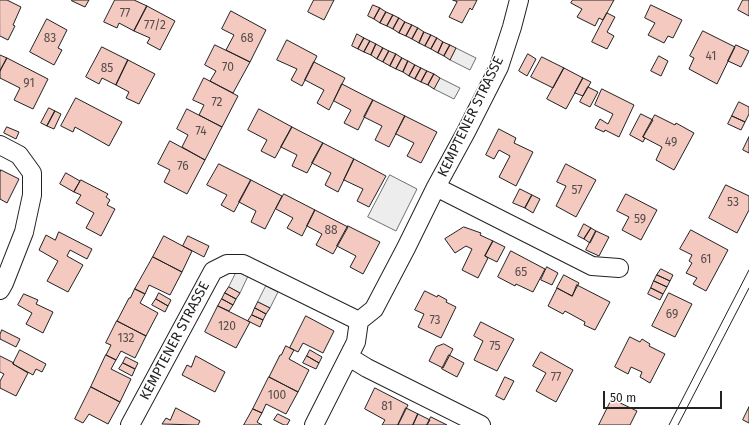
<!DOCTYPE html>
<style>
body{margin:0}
#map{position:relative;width:749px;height:425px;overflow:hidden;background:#fff;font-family:"Fira Sans",sans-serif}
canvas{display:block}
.scale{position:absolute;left:603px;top:391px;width:119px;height:18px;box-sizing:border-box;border:2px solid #222;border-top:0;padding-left:5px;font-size:12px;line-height:14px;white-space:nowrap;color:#222;-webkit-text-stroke:3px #fff;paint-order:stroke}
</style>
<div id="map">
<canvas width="749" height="425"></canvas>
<div class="scale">50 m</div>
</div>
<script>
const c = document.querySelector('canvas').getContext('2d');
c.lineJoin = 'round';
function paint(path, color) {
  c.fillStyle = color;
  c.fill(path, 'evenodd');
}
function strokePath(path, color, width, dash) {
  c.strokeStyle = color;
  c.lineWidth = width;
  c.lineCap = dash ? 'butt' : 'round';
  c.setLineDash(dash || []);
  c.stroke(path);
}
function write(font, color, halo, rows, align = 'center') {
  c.font = font + ' "Fira Sans",sans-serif';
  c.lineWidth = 3;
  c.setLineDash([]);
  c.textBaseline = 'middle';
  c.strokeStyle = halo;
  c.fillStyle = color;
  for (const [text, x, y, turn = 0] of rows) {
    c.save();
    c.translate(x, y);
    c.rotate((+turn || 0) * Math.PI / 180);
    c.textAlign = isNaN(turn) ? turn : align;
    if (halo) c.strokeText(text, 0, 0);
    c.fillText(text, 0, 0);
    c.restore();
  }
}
const parking = new Path2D(`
 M 456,48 L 476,58 L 470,70 L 450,60 Z
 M 440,78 L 460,88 L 454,99 L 434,89 Z
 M 390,175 L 417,189 L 396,231 L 368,217 Z
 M 237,271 L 248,276 L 240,293 L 229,287 Z
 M 266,286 L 278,292 L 270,308 L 258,302 Z`);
paint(parking, '#ededed');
strokePath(parking, '#6f6f6f', 1);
const building = new Path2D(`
 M 0,0 L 7,0 L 21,7 L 13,25 L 15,26 L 8,40 L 0,36 Z
 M 72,0 L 89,0 L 85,7 L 72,1 Z
 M 115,0 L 134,0 L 147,6 L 134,31 L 119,23 L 117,28 L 104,22 Z
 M 314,0 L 334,0 L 324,20 L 308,12 Z
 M 453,0 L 477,0 L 472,10 L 470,8 L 462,23 L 449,17 L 457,2 Z
 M 573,0 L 614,0 L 603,20 L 599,18 L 595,26 L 577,17 L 582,9 L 571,3 Z
 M 743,0 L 749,0 L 749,16 L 738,10 Z
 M 373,5 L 380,8 L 374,19 L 368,16 Z
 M 651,5 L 682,20 L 673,38 L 668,36 L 664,43 L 648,35 L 655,23 L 645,18 Z
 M 147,6 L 175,21 L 160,50 L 147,43 L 150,38 L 134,31 Z
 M 380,8 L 386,12 L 380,23 L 374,19 Z
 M 231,11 L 266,30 L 250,62 L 226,50 L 234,35 L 222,29 Z
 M 386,12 L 393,15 L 387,26 L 380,23 Z
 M 607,13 L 615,17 L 607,32 L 614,36 L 607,49 L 592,42 Z
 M 393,15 L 399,18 L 393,29 L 387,26 Z
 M 399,18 L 405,22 L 399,33 L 393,29 Z
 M 47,19 L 67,30 L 58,48 L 62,50 L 54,65 L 30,52 Z
 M 405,22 L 412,25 L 406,36 L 399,33 Z
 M 412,25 L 418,28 L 412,39 L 406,36 Z
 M 418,28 L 424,32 L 419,43 L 412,39 Z
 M 703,31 L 735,47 L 717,84 L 689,69 L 694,58 L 690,56 Z
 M 424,32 L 431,35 L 425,46 L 419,43 Z
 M 357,34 L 364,38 L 358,49 L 352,46 Z
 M 431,35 L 437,38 L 431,49 L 425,46 Z
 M 364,38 L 370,41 L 364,52 L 358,49 Z
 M 437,38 L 443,42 L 438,53 L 431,49 Z
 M 287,40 L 317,56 L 302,86 L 291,80 L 297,69 L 277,60 Z
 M 370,41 L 376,44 L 371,55 L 364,52 Z
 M 443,42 L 450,45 L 444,56 L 438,53 Z
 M 376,44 L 383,48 L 377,59 L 371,55 Z
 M 215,45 L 250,62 L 233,93 L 210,81 L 216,71 L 205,65 Z
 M 450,45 L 456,48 L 450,60 L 444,56 Z
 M 736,45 L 749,51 L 741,67 L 728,61 Z
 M 102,47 L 128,60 L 116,85 L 102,78 L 99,84 L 86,77 Z
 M 383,48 L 389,51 L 383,62 L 377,59 Z
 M 389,51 L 396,54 L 390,66 L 383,62 Z
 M 396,54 L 402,58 L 396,69 L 390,66 Z
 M 528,54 L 536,59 L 527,76 L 519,71 Z
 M 0,55 L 7,58 L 0,71 Z
 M 659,56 L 668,61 L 661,76 L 651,71 Z
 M 542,57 L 564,68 L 553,88 L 531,77 Z
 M 7,58 L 48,79 L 33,109 L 14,100 L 20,88 L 0,78 L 0,71 Z
 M 402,58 L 408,61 L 403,72 L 396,69 Z
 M 128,60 L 155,74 L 139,104 L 126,98 L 129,92 L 116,85 Z
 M 408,61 L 415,65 L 409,76 L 403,72 Z
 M 314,62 L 345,78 L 329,110 L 317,103 L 324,90 L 305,80 Z
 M 415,65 L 421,68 L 415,79 L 409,76 Z
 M 421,68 L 427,71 L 421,82 L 415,79 Z
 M 564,68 L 583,78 L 566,109 L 547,99 Z
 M 427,71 L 434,74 L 428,85 L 421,82 Z
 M 434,74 L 440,78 L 434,89 L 428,85 Z
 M 204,78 L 238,96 L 222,127 L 199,115 L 204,105 L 193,100 Z
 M 583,78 L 591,82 L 583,96 L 575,93 Z
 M 342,84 L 373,100 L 358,130 L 344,123 L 351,110 L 334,101 Z
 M 588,87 L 598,92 L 590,107 L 580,102 Z
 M 602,89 L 634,105 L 619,137 L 605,130 L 604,132 L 595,128 L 600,119 L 608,124 L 613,114 L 595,105 Z
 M 76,98 L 122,122 L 109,146 L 75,127 L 73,132 L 61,126 Z
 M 373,100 L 405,116 L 389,147 L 375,140 L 382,126 L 364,117 Z
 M 739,102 L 749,107 L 749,114 L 745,122 L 732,116 Z
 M 49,108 L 55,111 L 47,126 L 41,123 Z
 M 187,109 L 222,127 L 205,160 L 182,147 L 188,135 L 177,129 Z
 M 259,109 L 292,127 L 275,158 L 261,151 L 267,140 L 248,130 Z
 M 55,111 L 61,114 L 54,129 L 47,126 Z
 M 641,114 L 653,120 L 643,137 L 645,138 L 643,142 L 630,135 Z
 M 655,115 L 675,125 L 676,123 L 694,133 L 674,170 L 656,160 L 662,147 L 643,137 Z
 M 405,116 L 437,132 L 421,163 L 407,156 L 414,143 L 396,134 Z
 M 732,116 L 745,122 L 741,130 L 728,124 Z
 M 7,127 L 19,132 L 16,139 L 4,133 Z
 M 292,127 L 323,143 L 307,173 L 292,166 L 297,155 L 281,147 Z
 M 499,129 L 516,138 L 514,143 L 533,152 L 516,186 L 499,177 L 510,156 L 499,150 L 494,159 L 486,155 Z
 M 749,137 L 749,153 L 743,150 Z
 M 170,141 L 205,160 L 187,194 L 164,182 L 170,170 L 158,164 Z
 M 323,143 L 354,159 L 338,192 L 325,185 L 331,173 L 312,163 Z
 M 354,159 L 386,176 L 369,207 L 357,201 L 363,189 L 344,180 Z
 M 219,164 L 251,180 L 234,212 L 221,205 L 227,195 L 207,185 Z
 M 566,164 L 596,180 L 576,217 L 556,206 L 566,186 L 557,182 Z
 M 1,170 L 19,179 L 7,203 L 0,199 L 0,173 Z
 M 66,173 L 80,181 L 74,192 L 60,184 Z
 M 81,180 L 108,194 L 106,197 L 110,200 L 107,205 L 115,209 L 101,236 L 86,228 L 94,213 L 76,203 L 81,195 L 74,192 Z
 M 251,180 L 282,196 L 265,229 L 251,222 L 256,211 L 239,202 Z
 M 726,185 L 749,196 L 749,210 L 737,233 L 709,218 Z
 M 520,189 L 532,195 L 525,208 L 513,203 Z
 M 284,194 L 315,210 L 302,236 L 287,228 L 293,218 L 276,209 Z
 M 626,194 L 657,210 L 641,240 L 622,230 L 629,217 L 617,211 Z
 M 532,195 L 540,199 L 533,213 L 525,208 Z
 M 315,210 L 348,227 L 333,254 L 316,245 L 322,234 L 307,226 Z
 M 584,224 L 591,228 L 584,239 L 578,236 Z
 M 348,226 L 380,242 L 363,274 L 350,267 L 356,256 L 337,246 Z
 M 464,227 L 481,233 L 480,235 L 493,241 L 485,256 L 488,258 L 478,278 L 462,270 L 472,249 L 466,246 L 455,253 L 445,239 Z
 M 591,228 L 596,231 L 590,243 L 584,239 Z
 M 691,230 L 728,250 L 706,291 L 693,284 L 697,278 L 686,273 L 692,263 L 689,261 L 692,255 L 680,249 Z
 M 596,231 L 609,237 L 599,256 L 586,250 Z
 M 59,232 L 92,249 L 87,259 L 70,250 L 67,256 L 83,265 L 68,292 L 47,281 L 58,261 L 39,250 L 46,235 L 55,240 Z
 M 164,236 L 192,251 L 182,272 L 153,257 Z
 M 188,236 L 209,246 L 204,257 L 183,246 Z
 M 493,241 L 505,247 L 497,262 L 485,256 Z
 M 511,251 L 545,269 L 533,292 L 516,284 L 515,286 L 498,277 Z
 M 153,257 L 182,272 L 170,295 L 149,285 L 145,294 L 135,289 Z
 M 547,267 L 558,273 L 552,285 L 541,280 Z
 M 661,269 L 673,275 L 670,281 L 657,275 Z
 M 564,275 L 579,283 L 572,296 L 557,288 Z
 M 657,275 L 670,281 L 667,287 L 654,281 Z
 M 654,281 L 667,287 L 663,294 L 651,288 Z
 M 577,285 L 610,302 L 595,330 L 584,325 L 585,322 L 565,311 L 563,314 L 548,306 L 557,288 L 572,296 Z
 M 229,287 L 240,293 L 236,299 L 225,293 Z
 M 651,288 L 663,294 L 660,300 L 648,294 Z
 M 135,289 L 145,294 L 140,303 L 158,313 L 146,336 L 117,321 L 129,298 L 130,298 Z
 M 425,291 L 437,297 L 438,295 L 447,300 L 446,302 L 456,307 L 441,338 L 418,327 L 424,314 L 415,310 Z
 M 159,293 L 171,300 L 168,306 L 156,299 Z
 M 225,293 L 236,299 L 233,305 L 222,299 Z
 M 669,293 L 692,304 L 675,337 L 652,326 Z
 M 24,294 L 38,300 L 36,304 L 53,312 L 43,333 L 26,324 L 32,313 L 18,305 Z
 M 156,299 L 168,306 L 165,312 L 152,305 Z
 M 222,299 L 233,305 L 229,311 L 218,306 Z
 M 258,302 L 270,308 L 266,314 L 255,308 Z
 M 218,306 L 250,322 L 236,348 L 205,332 Z
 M 255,308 L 266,314 L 263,320 L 252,315 Z
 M 252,315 L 263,320 L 260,327 L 248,321 Z
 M 306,316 L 334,331 L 323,353 L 303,343 L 298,352 L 290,348 Z
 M 117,321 L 146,336 L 135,358 L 121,351 L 116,360 L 106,355 L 111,345 L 106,343 Z
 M 481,322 L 514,339 L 497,371 L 474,360 L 483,341 L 474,336 Z
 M 2,330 L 20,339 L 16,347 L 0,339 L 0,335 Z
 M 630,337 L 640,342 L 642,339 L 650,344 L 649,346 L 665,354 L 650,383 L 640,377 L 642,372 L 631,367 L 628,374 L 615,367 Z
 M 444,344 L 453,349 L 443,368 L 429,361 L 436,347 Z
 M 286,346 L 294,350 L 289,359 L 309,370 L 298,392 L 269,377 L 280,355 L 281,355 Z
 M 20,350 L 46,364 L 42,372 L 36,369 L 33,375 L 13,364 Z
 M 310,350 L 322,357 L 319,363 L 307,356 Z
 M 541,352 L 573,370 L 556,402 L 536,391 L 546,373 L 533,366 Z
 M 106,355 L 116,360 L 111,369 L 131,379 L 120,402 L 91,387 Z
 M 449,355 L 464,363 L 457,377 L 442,369 Z
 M 0,356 L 14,363 L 13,364 L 28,373 L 16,396 L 0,388 L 0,381 L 4,374 L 0,372 Z
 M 196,356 L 225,372 L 215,392 L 182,375 L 187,365 L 191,367 Z
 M 307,356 L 319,363 L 316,369 L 303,363 Z
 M 126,357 L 138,363 L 135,369 L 123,363 Z
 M 123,363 L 135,369 L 132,376 L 119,369 Z
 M 269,377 L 298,392 L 286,414 L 266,404 L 262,413 L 253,409 Z
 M 505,377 L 514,381 L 504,400 L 496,396 Z
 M 91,387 L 120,402 L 108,424 L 89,414 L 83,423 L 75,419 Z
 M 375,388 L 408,405 L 398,425 L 382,425 L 385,420 L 365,409 Z
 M 612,399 L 637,411 L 630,425 L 599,425 Z
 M 749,407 L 749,423 L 743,420 Z
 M 176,408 L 200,421 L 198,425 L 162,424 L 166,418 L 170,420 Z
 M 406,408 L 418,414 L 413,425 L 398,425 Z
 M 253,409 L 262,413 L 257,422 L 262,425 L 244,425 Z
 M 278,414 L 290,420 L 287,425 L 284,425 L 274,420 Z
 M 418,414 L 430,420 L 427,425 L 413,425 Z
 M 431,417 L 447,425 L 427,425 Z`);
paint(building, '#f3c9c0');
strokePath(building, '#222', 1);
const minor = new Path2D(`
 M 0,145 L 19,155 L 32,173 L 32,195 L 24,232 L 4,283 L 0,290
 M 436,187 L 592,266 L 619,268
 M 349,357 L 367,368 L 481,425
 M 130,425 L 213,271 L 227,264 L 243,264 L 359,321
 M 314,425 L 356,342 L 359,321 L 374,309 L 406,248 L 436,187 L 466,132 L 499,67 L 512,27 L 519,0`);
strokePath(minor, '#222', 20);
strokePath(minor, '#fff', 18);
strokePath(new Path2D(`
 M 669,425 L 749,270
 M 678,425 L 749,288`), '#222', 1);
write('12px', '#564c4a', null, [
 ["77",125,14],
 ["77/2",155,26],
 ["83",50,39],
 ["68",247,39],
 ["41",711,57],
 ["70",228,68],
 ["85",107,69],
 ["91",29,84],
 ["72",217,103],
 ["74",201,132],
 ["49",671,143],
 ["76",183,167],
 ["57",577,191],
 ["53",733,203],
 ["59",640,220],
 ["88",331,231],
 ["61",706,260],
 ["65",521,273],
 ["69",672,315],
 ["73",435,321],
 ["120",227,327],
 ["132",126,339],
 ["75",495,347],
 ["77",556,378],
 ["100",277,396],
 ["81",387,407]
]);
write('14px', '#222', '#fff', [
 ["KEMPTENER STRASSE",471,117,-64],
 ["KEMPTENER STRASSE",175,341,-62]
]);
</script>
